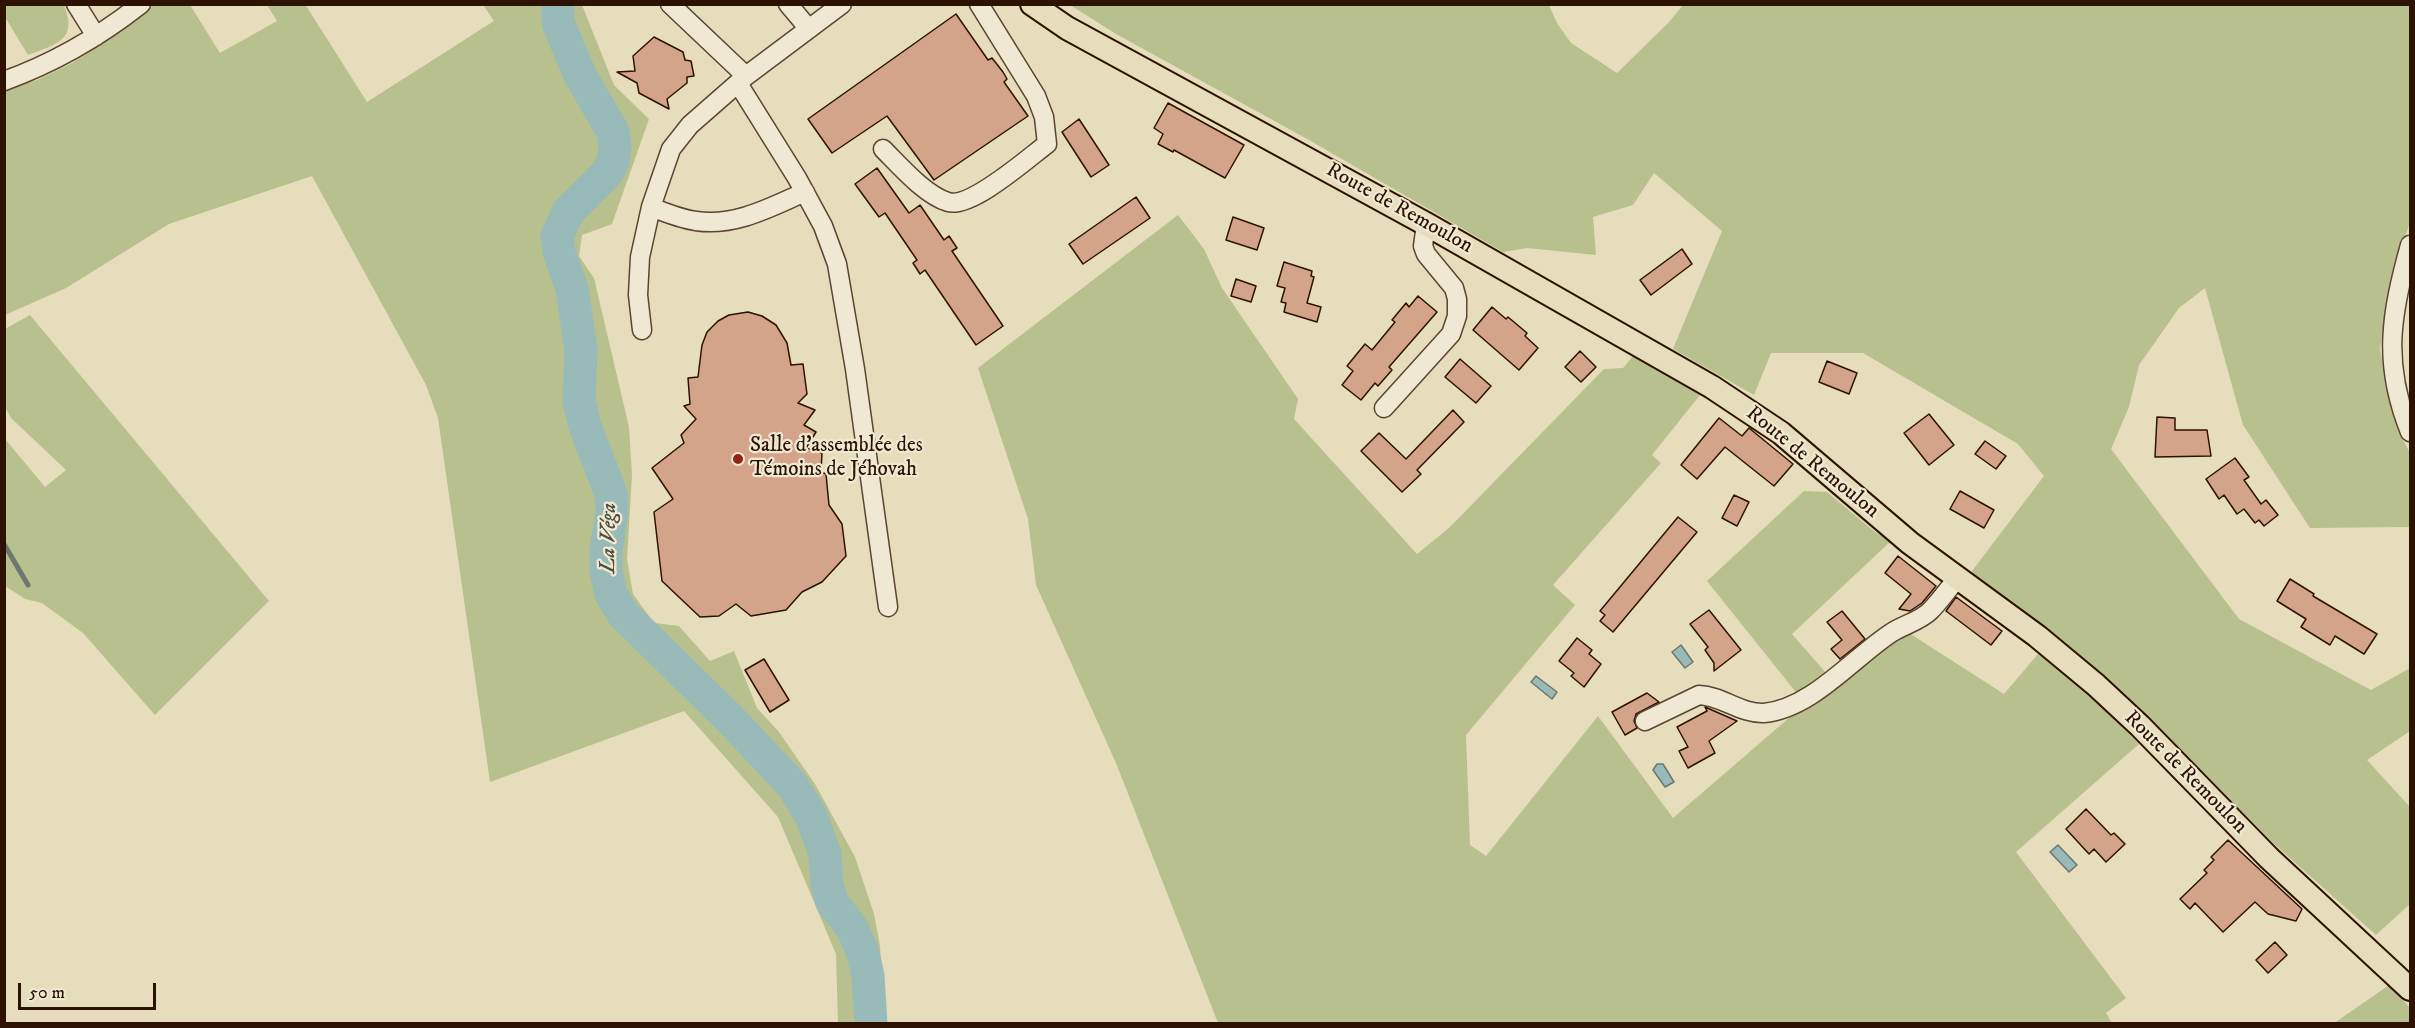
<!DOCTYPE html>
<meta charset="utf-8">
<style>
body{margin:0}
#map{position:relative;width:2415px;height:1028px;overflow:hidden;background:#e6ddbc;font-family:"IM FELL DW Pica",serif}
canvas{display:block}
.frame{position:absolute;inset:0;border:6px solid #2d1201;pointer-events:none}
.scale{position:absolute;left:18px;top:983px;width:138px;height:27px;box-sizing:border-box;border:3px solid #2d1201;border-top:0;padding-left:8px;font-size:18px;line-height:21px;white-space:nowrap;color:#2d1201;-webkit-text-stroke:4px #efe9d3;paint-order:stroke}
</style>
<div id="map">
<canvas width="2415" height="1028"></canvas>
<div class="frame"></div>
<div class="scale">50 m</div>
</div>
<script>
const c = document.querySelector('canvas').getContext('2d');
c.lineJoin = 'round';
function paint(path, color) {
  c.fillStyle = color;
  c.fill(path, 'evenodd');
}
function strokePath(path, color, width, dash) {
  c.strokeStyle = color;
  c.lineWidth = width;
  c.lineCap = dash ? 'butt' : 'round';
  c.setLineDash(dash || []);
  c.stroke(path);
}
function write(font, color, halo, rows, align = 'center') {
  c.font = font + ' "IM FELL DW Pica",serif';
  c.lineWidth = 4.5;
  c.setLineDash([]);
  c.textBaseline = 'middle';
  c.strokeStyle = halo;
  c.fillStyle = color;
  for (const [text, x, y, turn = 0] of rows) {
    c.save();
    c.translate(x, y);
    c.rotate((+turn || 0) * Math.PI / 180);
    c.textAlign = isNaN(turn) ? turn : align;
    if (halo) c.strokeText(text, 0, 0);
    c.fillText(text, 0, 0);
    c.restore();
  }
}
paint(new Path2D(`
 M 5,4 L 64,5 C 78,40 57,44 28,55 L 5,17 Z
 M 305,4 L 367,102 L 494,21 L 483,5 L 582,5 L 614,85 L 649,119 L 612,224 L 582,235 L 579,256 L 594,278 L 629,427 L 632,475 L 627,559 L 633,594 L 654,623 L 679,626 L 710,661 L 734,651 L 757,708 L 779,732 L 815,784 L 855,857 L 874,914 L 880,946 L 884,1023 L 838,1023 L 836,954 L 778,817 L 684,711 L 490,782 L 438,418 L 426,385 L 312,176 L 169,224 L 66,288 L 5,315 L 4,89 L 37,80 L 72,63 L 99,46 L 154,5 L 190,5 L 220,53 L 277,21 L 267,5 Z
 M 1070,5 L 1549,5 L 1557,23 L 1571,43 L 1617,73 L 1669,22 L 1683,5 L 2410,5 L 2410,222 L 2388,292 L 2380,349 L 2388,393 L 2402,438 L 2410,453 L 2410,527 L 2310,528 L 2243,425 L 2205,288 L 2179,308 L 2139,365 L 2129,407 L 2111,449 L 2239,619 L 2371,690 L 2410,668 L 2410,731 L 2367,760 L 2410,807 L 2410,904 L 2376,935 L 2273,843 L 2152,721 L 2097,670 L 1969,575 L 2044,476 L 2018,444 L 1863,353 L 1771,353 L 1754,395 L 1673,349 L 1722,231 L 1654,173 L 1633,205 L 1593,217 L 1596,255 L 1527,248 L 1503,252 L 1309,140 L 1116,34 Z
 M 1178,215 L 1204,249 L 1222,288 L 1298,399 L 1294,419 L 1417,554 L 1449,528 L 1604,369 L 1623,368 L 1633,356 L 1700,395 L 1652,455 L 1661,463 L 1553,585 L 1575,605 L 1466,735 L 1470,845 L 1486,856 L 1598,716 L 1673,818 L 1805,704 L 1906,631 L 2004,694 L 2038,654 L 2093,697 L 2139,744 L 2016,852 L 2126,998 L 2106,1013 L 2112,1023 L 1218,1023 L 1116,763 L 1036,585 L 1028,519 L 978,368 Z
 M 30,315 L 269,601 L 155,715 L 83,633 L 42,603 L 25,599 L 5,586 L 5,439 L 45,487 L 66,470 L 11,418 L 5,407 L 5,329 Z
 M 1804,491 L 1827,492 L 1875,532 L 1891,541 L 1792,634 L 1827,674 L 1799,696 L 1707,581 Z
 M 2389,985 L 2410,1008 L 2410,1023 L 2333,1024 Z`), '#b8c08e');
const water = new Path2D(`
 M 1681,645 L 1693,662 L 1685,668 L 1672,652 Z
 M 1536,676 L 1557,692 L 1552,699 L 1531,682 Z
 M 1657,764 L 1663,764 L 1674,782 L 1665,787 L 1653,770 Z
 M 2058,845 L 2077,865 L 2069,872 L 2050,852 Z`);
paint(water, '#98bab8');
strokePath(water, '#6d776f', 1.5);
strokePath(new Path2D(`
 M 4,544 L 28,585`), '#6d776f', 5);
strokePath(new Path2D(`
 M 558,4 L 558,23 L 580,75 L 613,132 L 615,146 L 613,162 L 607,173 L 568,212 L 557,236 L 559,252 L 572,289 L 581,350 L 579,401 L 585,426 L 611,494 L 612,511 L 606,551 L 606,571 L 611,594 L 623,614 L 732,721 L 793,786 L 812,818 L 825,854 L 827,884 L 832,902 L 852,928 L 863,953 L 868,976 L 871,1024`), '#98bab8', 33);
const building = new Path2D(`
 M 956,14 L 988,60 L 992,58 L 1003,72 L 1007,79 L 1004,82 L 1028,116 L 934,180 L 887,116 L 832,153 L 808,119 Z
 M 654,37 L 683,52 L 685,60 L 691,61 L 694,76 L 687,77 L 687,83 L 667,99 L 669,109 L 639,93 L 637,83 L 617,72 L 635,71 L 633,56 Z
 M 1168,103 L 1244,145 L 1225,178 L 1174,150 L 1173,152 L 1158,144 L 1163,134 L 1154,128 Z
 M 1079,119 L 1109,165 L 1091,177 L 1062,132 Z
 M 877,168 L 909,213 L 920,205 L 944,240 L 949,236 L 957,248 L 952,251 L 1003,326 L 976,345 L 925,270 L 920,274 L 913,263 L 917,260 L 885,213 L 879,217 L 855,184 Z
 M 1136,197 L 1150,218 L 1083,264 L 1069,244 Z
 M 1233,217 L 1264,228 L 1257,250 L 1226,240 Z
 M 1682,249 L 1692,264 L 1651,295 L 1640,280 Z
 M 1284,262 L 1312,271 L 1311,276 L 1314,277 L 1307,303 L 1321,307 L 1317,322 L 1284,312 L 1286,303 L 1281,302 L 1285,288 L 1277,286 Z
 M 1236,279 L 1256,286 L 1251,302 L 1231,296 Z
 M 1418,296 L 1437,312 L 1389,367 L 1392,370 L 1378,386 L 1375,383 L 1361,400 L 1342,385 L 1353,371 L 1347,366 L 1365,344 L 1372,350 L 1395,322 L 1392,320 L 1406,303 L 1409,307 Z
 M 1492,307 L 1506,319 L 1508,317 L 1527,333 L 1525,336 L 1538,348 L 1519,370 L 1473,330 Z
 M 748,312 L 762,316 L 776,325 L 787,343 L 791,365 L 803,364 L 807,394 L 798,403 L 815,410 L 804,425 L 816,432 L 806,448 L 822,453 L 821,472 L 826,474 L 829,505 L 842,524 L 846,556 L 822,582 L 802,592 L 786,610 L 751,616 L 736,604 L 719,616 L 700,617 L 662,581 L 654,512 L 673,499 L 652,468 L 684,443 L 681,435 L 696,419 L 684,406 L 690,404 L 688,378 L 698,377 L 702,345 L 707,332 L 718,321 L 729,315 Z
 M 1580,351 L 1596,367 L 1581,382 L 1565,367 Z
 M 1460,359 L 1491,386 L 1476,403 L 1445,377 Z
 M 1827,361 L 1857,373 L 1849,394 L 1819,382 Z
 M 1453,410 L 1464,422 L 1417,470 L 1421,474 L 1402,492 L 1361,451 L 1379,433 L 1406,459 Z
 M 1929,414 L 1954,445 L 1929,465 L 1904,433 Z
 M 2157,417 L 2175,418 L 2175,430 L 2207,430 L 2211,456 L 2155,457 Z
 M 1719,418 L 1742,436 L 1749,428 L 1793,464 L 1774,486 L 1725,447 L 1697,479 L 1681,465 Z
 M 1985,441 L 2006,456 L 1996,469 L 1975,454 Z
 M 2235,458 L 2249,477 L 2244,480 L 2261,504 L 2266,500 L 2278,515 L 2264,526 L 2259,520 L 2255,523 L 2244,509 L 2237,514 L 2224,495 L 2219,499 L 2206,479 Z
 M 1960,491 L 1994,510 L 1984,528 L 1950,509 Z
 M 1734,495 L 1749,502 L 1737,526 L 1722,518 Z
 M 1678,517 L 1697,532 L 1613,632 L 1600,621 L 1605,615 L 1600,611 Z
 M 1898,556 L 1936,586 L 1922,603 L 1910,611 L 1899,609 L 1911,594 L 1885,573 Z
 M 2290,579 L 2314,594 L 2313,596 L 2377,634 L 2364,654 L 2335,636 L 2330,645 L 2301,627 L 2306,619 L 2277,601 Z
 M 1956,597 L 2002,631 L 1991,645 L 1946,611 Z
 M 1709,610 L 1741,650 L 1714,671 L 1714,663 L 1705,650 L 1708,647 L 1690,624 Z
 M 1842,611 L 1865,639 L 1840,659 L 1831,649 L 1842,640 L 1827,622 Z
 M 1577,638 L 1592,650 L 1589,654 L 1601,664 L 1584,687 L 1571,676 L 1574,673 L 1559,661 Z
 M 764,659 L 789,700 L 770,712 L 745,670 Z
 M 1647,693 L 1659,702 L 1636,714 L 1634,721 L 1637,728 L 1625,735 L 1612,712 Z
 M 1705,707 L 1737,721 L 1709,741 L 1715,753 L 1688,768 L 1679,751 L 1688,747 L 1677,727 L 1707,711 Z
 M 2086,809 L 2111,835 L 2114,833 L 2125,844 L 2106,862 L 2094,849 L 2089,854 L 2066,829 Z
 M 2228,840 L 2302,909 L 2296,921 L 2268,914 L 2255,902 L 2223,932 L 2195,903 L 2190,909 L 2180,899 L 2207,873 L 2204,870 L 2214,860 L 2211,857 Z
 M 2275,942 L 2287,955 L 2268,973 L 2256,960 Z`);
paint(building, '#d3a48a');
strokePath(building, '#2d1201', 1.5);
const minor = new Path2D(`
 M 76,4 L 96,36
 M 670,4 L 746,76
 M 788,4 L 809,29
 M 4,81 C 54,63 99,37 141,4
 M 739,85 L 797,178 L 823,226 L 837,264 L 855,369 L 888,607
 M 883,149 C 900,166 925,195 948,202 C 971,209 1028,158 1047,144 L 1044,117 L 1036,96 L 979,4
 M 651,207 C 666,213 681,219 696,221 C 735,227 771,207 805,192
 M 2410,245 C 2391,314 2382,363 2410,432
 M 642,330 L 638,295 L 640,257 L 651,207 L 671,149 L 690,125 L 746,76 L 842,4
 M 1384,408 L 1451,334 L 1457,316 L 1457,299 L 1454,288 L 1426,254 L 1423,246 L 1426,224
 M 1645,721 L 1699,695 C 1722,696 1741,714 1764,713 C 1811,709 1853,658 1891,633 C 1903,625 1920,621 1930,611 C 1940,601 1948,589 1957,579`);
const major = new Path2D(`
 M 1032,4 L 1067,28 L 1426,224 L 1712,387 L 1781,433 L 1910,543 L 2037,636 L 2096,685 L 2140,726 L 2269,858 L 2410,989`);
strokePath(minor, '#5b4530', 21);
strokePath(major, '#2d1201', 26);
strokePath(minor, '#efe9d3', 18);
strokePath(major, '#e6ddbc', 22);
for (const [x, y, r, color] of [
 [738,459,6,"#8f2418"]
]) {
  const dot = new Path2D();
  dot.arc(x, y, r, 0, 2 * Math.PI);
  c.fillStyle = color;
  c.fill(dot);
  strokePath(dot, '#efe9d3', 2);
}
write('21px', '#2d1201', '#efe9d3', [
 ["Route de Remoulon",1399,209,29],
 ["Route de Remoulon",1812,463,39],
 ["Route de Remoulon",2185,773,45]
]);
write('21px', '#2d1201', '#efe9d3', [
 ["Salle d'assemblée des",750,447],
 ["Témoins de Jéhovah",750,471]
], 'left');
write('italic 22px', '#524d41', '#efe9d3', [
 ["La Véga",610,538,-89]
]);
</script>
